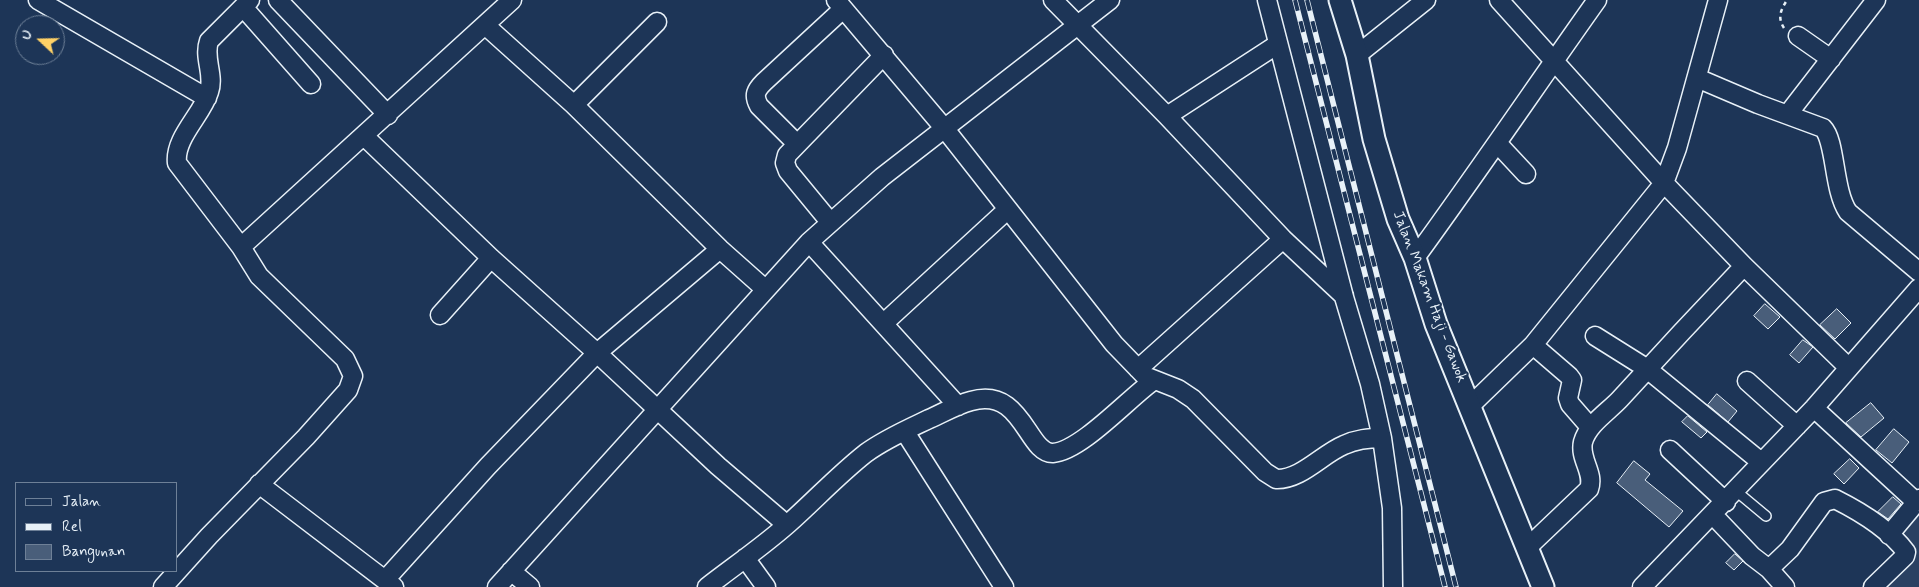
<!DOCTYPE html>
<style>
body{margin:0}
#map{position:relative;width:1919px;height:587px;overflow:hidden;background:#1d3557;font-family:Mynerve,sans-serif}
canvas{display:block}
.legend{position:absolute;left:15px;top:482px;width:162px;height:90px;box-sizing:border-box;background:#1d3557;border:1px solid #6e8097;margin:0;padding:6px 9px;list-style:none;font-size:15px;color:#e8f1f8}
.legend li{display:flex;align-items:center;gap:10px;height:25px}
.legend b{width:25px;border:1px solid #6e8097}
.north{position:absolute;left:15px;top:15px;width:50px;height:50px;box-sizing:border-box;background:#1d3557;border:1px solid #6e8097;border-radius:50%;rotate:291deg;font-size:14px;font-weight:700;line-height:20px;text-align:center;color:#e8f1f8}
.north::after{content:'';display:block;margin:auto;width:18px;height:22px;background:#ffd166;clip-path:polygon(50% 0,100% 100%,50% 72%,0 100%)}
</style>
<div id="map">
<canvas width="1919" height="587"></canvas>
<ul class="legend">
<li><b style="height:6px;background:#1d3557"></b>Jalan</li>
<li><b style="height:6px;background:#e8f1f8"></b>Rel</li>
<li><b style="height:14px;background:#495e7a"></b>Bangunan</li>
</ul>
<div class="north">U</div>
</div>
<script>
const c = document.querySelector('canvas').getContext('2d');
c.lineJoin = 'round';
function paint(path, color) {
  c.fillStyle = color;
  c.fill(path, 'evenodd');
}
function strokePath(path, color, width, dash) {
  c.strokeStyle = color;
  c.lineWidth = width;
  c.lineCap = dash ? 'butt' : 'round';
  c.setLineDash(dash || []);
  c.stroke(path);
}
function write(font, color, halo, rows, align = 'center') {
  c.font = font + ' Mynerve,sans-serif';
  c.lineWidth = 4.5;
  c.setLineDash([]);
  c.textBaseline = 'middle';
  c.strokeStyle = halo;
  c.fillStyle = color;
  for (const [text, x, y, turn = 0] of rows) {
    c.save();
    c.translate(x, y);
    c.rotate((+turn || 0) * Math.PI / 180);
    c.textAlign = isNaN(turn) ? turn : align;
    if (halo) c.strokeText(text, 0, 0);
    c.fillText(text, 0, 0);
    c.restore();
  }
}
paint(new Path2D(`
 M 1919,503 L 1919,587 L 1885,587 L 1917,550 L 1900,527 Z`), '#2a4162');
const building = new Path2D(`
 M 1765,304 L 1780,317 L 1768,329 L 1754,316 Z
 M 1837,309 L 1851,323 L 1835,339 L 1820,325 Z
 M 1803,340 L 1813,347 L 1799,363 L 1790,355 Z
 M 1717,394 L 1737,411 L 1728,422 L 1708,405 Z
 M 1871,403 L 1884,418 L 1861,437 L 1846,423 Z
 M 1688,416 L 1707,432 L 1701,438 L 1682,422 Z
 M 1894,429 L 1909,442 L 1892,463 L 1876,450 Z
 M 1850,459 L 1859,468 L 1844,484 L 1834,474 Z
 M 1634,461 L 1650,474 L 1645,480 L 1683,511 L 1669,527 L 1617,483 Z
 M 1893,497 L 1901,504 L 1888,519 L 1878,512 Z
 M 1735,554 L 1743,561 L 1734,570 L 1726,563 Z`);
paint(building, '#495e7a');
strokePath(building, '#e8f1f8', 1);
const service = new Path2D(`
 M 1736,491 L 1766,516`);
const minor = new Path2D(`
 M 38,0 L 207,98
 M 278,0 L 388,115
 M 836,0 L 945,129 L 1114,344 L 1145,376 L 1178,389 L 1193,399 L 1265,472 L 1276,479 C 1301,480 1322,454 1344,445 C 1357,439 1368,438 1382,438
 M 1053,0 L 1167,116 L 1283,239 L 1344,296
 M 1267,0 L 1344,297 L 1370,384 L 1382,438 L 1392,508 L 1393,587
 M 1499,0 L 1664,183 L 1744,266 L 1849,368
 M 243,7 L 311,84
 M 485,25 L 574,105 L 720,249 L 765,289
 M 1798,36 L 1831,59
 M 1357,55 L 1426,0
 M 1697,78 L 1758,104 L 1823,128 C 1836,141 1833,190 1848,212 L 1919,272
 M 574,105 L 657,22
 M 1788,114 L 1876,0
 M 1167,116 L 1278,44
 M 364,136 L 491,258 L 597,353 L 718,466 L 787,525
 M 797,144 L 759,106 C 753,95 756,90 764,82 L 843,9
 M 1498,144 L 1526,174
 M 830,222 L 788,171 L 785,163 L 787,155 L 884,55
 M 809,242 L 958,406
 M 241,247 L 512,0
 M 1415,258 C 1477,173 1536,86 1597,0
 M 440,315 L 491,258
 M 884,323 L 1007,210
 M 1595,336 L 1646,368 L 1761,462
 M 1533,345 L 1569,376 L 1572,380 L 1568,398 L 1570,404 L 1590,427
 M 1138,369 L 1283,239
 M 1747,381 L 1797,426
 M 1471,405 L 1533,345 L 1664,183 L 1677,148 L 1718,0
 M 1814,408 L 1916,502
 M 905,432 L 1004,587
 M 1670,450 L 1726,502
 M 259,484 L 394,587
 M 1713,515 L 1752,556 L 1769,569 L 1790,549 L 1824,502 L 1835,499 C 1859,511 1890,530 1906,552 L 1905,556 L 1873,587
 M 1889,535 L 1919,499
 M 1528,547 L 1589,489 C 1595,473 1579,459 1583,442 C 1588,424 1608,412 1620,399 C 1661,354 1702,310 1744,266
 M 745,558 L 766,587
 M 1769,569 L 1785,587
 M 511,571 L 530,587
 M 385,580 L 488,466 L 597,353 L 720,249
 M 163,587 L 209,536 L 306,437 L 348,390 L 353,376 L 345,359 L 259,276 L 241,247 L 177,163 C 174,138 202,115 209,92 C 215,75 203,58 209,41 L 250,0
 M 497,587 L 809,242 L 882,177 L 1110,0
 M 707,587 C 734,566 762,547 788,524 C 814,501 838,475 866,453 C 885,439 908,429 929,419 C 943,413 956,405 971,401 C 1023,386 1027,454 1053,453 C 1081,451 1129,398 1153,381
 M 1642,587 L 1814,408 L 1919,288`);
const tertiary = new Path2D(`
 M 1340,0 L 1357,55 L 1374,139 L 1398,219 L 1415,258 L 1436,324 L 1543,587`);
strokePath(service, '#e8f1f8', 12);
strokePath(minor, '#e8f1f8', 21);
strokePath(tertiary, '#e8f1f8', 25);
strokePath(new Path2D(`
 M 1784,28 C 1777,17 1781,10 1787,0`), '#e8f1f8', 2.5, [4, 4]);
strokePath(service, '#1d3557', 9);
strokePath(minor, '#1d3557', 18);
strokePath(tertiary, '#1d3557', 21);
const rail = new Path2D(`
 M 1295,0 L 1445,587
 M 1307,0 L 1456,587`);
strokePath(rail, '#e8f1f8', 5.5);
strokePath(rail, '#1d3557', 4, [11]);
write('15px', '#e8f1f8', '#1d3557', [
 ["Jalan Makam Haji - Gawok",1429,297,69]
]);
</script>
